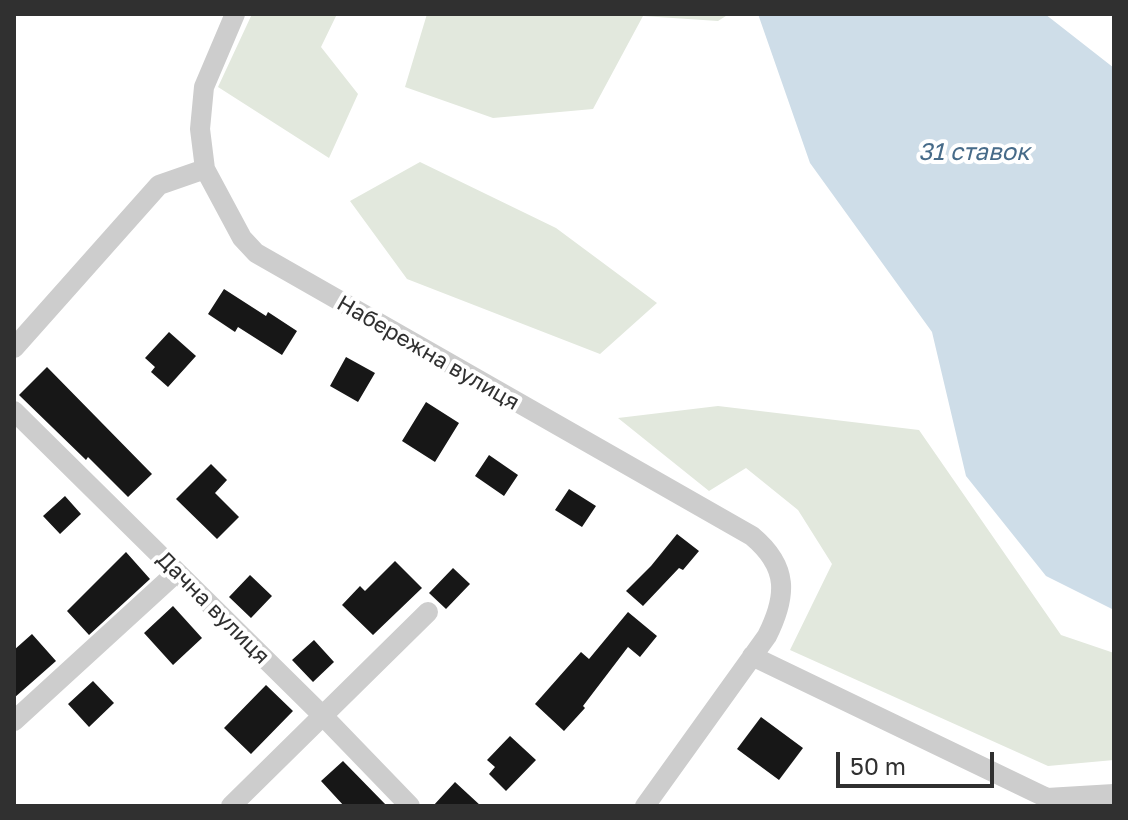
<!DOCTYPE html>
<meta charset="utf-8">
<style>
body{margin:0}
#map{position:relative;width:1128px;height:820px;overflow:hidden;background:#fff;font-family:"Golos Text",sans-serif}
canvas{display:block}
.frame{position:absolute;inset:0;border:16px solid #303030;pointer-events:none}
.scale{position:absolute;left:836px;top:752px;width:158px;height:36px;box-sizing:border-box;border:4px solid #303030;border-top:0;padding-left:10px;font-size:24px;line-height:28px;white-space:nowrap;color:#303030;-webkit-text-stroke:6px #fff;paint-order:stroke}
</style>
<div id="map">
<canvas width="1128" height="820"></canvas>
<div class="frame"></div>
<div class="scale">50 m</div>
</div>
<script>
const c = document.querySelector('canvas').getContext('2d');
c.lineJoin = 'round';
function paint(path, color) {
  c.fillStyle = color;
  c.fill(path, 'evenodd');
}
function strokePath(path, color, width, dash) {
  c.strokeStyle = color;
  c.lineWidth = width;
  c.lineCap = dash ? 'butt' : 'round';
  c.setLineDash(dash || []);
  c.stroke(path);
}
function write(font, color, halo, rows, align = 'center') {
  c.font = font + ' "Golos Text",sans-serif';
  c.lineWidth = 8;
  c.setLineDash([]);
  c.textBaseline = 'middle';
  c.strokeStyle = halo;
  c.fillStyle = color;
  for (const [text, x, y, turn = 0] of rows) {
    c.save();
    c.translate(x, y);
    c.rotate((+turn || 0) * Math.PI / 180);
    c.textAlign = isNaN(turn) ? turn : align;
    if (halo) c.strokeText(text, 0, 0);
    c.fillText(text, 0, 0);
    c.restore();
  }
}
paint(new Path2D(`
 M 252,14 L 337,14 L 321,47 L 358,94 L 329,158 L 218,87 Z
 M 427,14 L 729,14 L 718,21 L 643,16 L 593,109 L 493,118 L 405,87 Z
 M 420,162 L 556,228 L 657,303 L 600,354 L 407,279 L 350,201 Z
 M 718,406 L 919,430 L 1061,635 L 1114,653 L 1114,760 L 1048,766 L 790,650 L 832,564 L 798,510 L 746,468 L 709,491 L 618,418 Z`), '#e2e8dd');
paint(new Path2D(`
 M 758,14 L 1045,14 L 1114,68 L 1114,610 L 1046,576 L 966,476 L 932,332 L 810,163 Z`), '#cedde8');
paint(new Path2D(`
 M 224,289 L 266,316 L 268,312 L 297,331 L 282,355 L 238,327 L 235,332 L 208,314 Z
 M 169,332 L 196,356 L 168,387 L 151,372 L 155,367 L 145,358 Z
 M 346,357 L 375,373 L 358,402 L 330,386 Z
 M 47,367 L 152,474 L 128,497 L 88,457 L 86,460 L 19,395 Z
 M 426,402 L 459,423 L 435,462 L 402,441 Z
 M 489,455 L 518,475 L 504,496 L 475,476 Z
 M 211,464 L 227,480 L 215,493 L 239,517 L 217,539 L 176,499 Z
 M 569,489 L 596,506 L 582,527 L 555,510 Z
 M 65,496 L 81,514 L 60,534 L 43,516 Z
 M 677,534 L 699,551 L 683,570 L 679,568 L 643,606 L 626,591 L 651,566 Z
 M 126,552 L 150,579 L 89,635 L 67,611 Z
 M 395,561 L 422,588 L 373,635 L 342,605 L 360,586 L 365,591 Z
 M 453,568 L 470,584 L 446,609 L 429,593 Z
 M 250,575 L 272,596 L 251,618 L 229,597 Z
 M 173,606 L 202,638 L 173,665 L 144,633 Z
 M 628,612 L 657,636 L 640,657 L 628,647 L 583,706 L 585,708 L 564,731 L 535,704 L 581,652 L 589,659 Z
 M 32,634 L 56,661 L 14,698 L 14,650 Z
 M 314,640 L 334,662 L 313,682 L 292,660 Z
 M 93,681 L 114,703 L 89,727 L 68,704 Z
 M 266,685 L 293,711 L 251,754 L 224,728 Z
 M 761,717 L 803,748 L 779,780 L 737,749 Z
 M 510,736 L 536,760 L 506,791 L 489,774 L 495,767 L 487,760 Z
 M 343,761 L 387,806 L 344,806 L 321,781 Z
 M 455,782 L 481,806 L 433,806 Z`), '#171717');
strokePath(new Path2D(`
 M 235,14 L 204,87 L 200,129 L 205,169 L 242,238 L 256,253 L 752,536 C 789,567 787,596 767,636 L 645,806
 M 14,348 L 159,185 L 205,169
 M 14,411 L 324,717 L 410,806
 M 752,656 L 1047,798 L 1114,794
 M 14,721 L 177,572
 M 231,806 L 428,612`), '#cdcdcd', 20);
write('22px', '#303030', '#fff', [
 ["Набережна вулиця",428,353,30],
 ["Дачна вулиця",213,608,45]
]);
write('italic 24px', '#476b89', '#fff', [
 ["31 ставок",974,152]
]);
</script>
